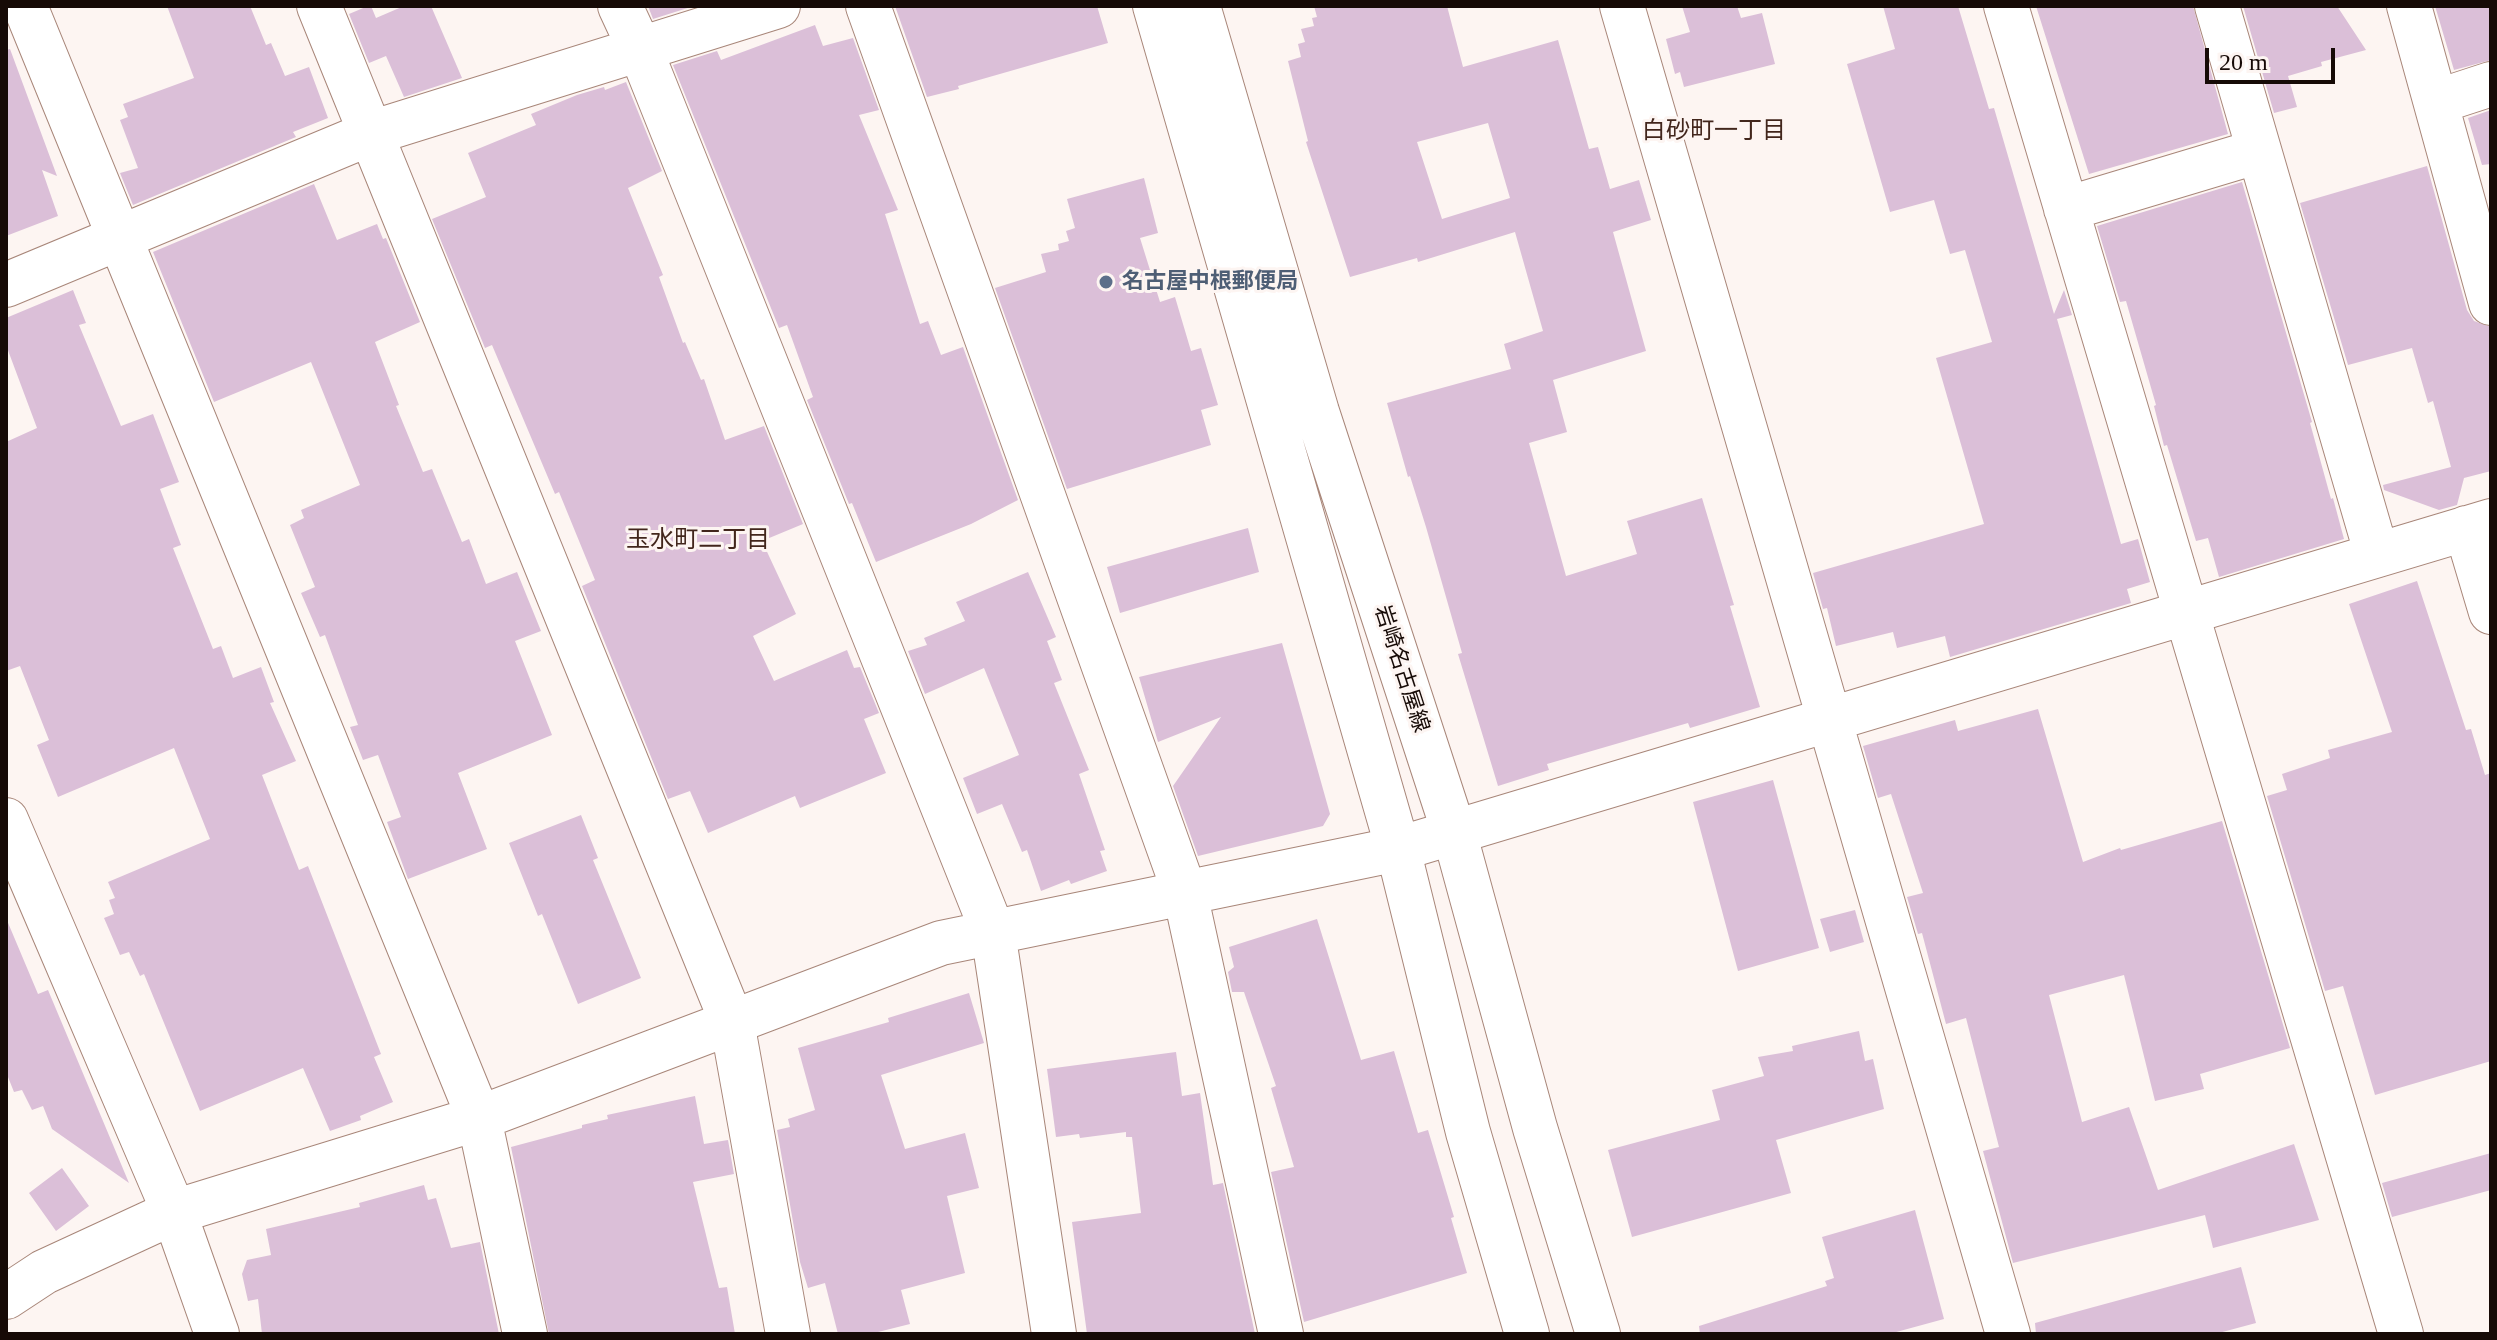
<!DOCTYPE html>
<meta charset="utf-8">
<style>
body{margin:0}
#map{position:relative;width:2497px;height:1340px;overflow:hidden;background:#fdf5f2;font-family:"Times New Roman",serif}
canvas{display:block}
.frame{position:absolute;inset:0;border:8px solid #160a06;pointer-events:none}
.scale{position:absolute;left:2205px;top:48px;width:130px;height:36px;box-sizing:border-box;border:4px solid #160a06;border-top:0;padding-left:10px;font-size:24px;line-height:28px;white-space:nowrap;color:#160a06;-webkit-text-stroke:6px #fdf5f2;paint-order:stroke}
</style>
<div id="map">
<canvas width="2497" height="1340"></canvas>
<div class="frame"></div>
<div class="scale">20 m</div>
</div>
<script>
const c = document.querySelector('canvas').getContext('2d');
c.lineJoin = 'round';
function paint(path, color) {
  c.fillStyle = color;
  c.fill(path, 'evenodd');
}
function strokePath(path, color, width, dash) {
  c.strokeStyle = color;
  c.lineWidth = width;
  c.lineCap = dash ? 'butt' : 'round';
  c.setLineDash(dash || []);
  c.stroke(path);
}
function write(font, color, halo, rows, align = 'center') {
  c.font = font + ' "Times New Roman","Noto Sans JP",serif';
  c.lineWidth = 6;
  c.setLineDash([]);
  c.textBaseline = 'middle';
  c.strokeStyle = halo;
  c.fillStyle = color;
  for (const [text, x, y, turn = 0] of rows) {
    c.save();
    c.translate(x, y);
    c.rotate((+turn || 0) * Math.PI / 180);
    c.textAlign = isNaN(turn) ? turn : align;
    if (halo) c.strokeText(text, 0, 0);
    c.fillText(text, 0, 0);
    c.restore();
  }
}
paint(new Path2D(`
 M 167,6 L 250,6 L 266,45 L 271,43 L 285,76 L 309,67 L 328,118 L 293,132 L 296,137 L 133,205 L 120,173 L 138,168 L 120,120 L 128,117 L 123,104 L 194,78 Z
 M 368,6 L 371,6 L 376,18 L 404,6 L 431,6 L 462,78 L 404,97 L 386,56 L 369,63 L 349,14 Z
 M 648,6 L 694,6 L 653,19 Z
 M 895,6 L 1097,6 L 1108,43 L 958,86 L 959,89 L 927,97 Z
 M 1314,6 L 1447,6 L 1463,67 L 1558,40 L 1589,149 L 1598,147 L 1610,189 L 1639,180 L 1651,220 L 1613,232 L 1646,351 L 1553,380 L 1567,432 L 1529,443 L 1566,576 L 1637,554 L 1627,521 L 1702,498 L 1734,605 L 1730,606 L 1760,707 L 1690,728 L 1688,723 L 1547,764 L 1549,770 L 1498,786 L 1458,654 L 1462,653 L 1426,527 L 1410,476 L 1408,477 L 1387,403 L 1511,369 L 1504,344 L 1543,331 L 1515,232 L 1418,262 L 1417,258 L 1350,277 L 1306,142 L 1308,141 L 1288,61 L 1301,57 L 1298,44 L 1305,42 L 1301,29 L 1314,26 L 1312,18 L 1317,17 ZM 1488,123 L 1510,198 L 1442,219 L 1417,142 Z
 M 1682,6 L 1737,6 L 1741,18 L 1762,13 L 1775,64 L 1684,87 L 1680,72 L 1675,74 L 1666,39 L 1690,32 Z
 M 1883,6 L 1958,6 L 1989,109 L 1994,108 L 2054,314 L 2064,290 L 2072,315 L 2057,319 L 2121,544 L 2138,539 L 2150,582 L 2127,589 L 2131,603 L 1950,657 L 1945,636 L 1897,648 L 1893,632 L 1836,646 L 1827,608 L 1823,609 L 1813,573 L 1984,524 L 1936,358 L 1992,342 L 1965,250 L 1950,254 L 1934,200 L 1890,212 L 1847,64 L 1895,49 Z
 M 2036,6 L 2193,6 L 2228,134 L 2089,174 Z
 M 2243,6 L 2337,6 L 2366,50 L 2321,62 L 2322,66 L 2288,76 L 2297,107 L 2274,113 Z
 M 2435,6 L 2491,6 L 2491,60 L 2454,70 Z
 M 815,25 L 823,46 L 853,38 L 879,110 L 859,115 L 898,210 L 885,214 L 920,324 L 928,321 L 941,355 L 963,347 L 1018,500 L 971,524 L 876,562 L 852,503 L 849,504 L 807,400 L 813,397 L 787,325 L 779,328 L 673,65 L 717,51 L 721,60 Z
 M 10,49 L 57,176 L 42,170 L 58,216 L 6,236 L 6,50 Z
 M 626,82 L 662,171 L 628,188 L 663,275 L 659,277 L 683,343 L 685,342 L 701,380 L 704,379 L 725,440 L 764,426 L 803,524 L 762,541 L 796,614 L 753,636 L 774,681 L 847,650 L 854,668 L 860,667 L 879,713 L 864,719 L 886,773 L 800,808 L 795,796 L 708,833 L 690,791 L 668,799 L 582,586 L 595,580 L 559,492 L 555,494 L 492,345 L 485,348 L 432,219 L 486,197 L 468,153 L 536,125 L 531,114 L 577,95 L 604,87 L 605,90 Z
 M 2491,110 L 2491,164 L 2482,165 L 2468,118 Z
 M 2427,166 L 2467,310 L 2474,321 L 2491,327 L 2491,471 L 2464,478 L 2457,505 L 2439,510 L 2384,490 L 2383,485 L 2451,467 L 2433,401 L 2428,403 L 2412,348 L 2348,365 L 2300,203 Z
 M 1144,178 L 1158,233 L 1140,238 L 1160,302 L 1175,297 L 1191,351 L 1201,348 L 1218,405 L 1201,410 L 1211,445 L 1067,489 L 995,288 L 1046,272 L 1041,254 L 1059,250 L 1058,244 L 1069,241 L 1066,231 L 1075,228 L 1067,199 Z
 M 2242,182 L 2312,422 L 2310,423 L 2331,499 L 2333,498 L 2344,539 L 2219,577 L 2208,538 L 2196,541 L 2167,445 L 2164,446 L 2154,406 L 2156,405 L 2126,301 L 2120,302 L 2097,226 Z
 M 314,184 L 337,240 L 377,224 L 383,239 L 386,238 L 420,322 L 375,342 L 399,405 L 396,406 L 423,472 L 432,469 L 462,542 L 469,539 L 486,584 L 517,572 L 541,631 L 515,641 L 552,735 L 458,773 L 487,849 L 408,879 L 387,822 L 401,817 L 378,755 L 363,760 L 350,727 L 358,725 L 325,635 L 320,637 L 301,593 L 315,587 L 290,525 L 304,518 L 301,510 L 360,485 L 311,362 L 214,402 L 153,252 Z
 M 73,290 L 86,323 L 79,325 L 121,426 L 153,414 L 179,482 L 160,489 L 181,545 L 173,548 L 213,649 L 221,646 L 233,678 L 261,667 L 274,702 L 270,703 L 296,761 L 262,775 L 299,870 L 308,866 L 381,1054 L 374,1057 L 393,1102 L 360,1116 L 361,1120 L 330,1131 L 303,1068 L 200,1111 L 144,974 L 140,976 L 129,952 L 120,955 L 104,918 L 114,914 L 109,900 L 115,898 L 108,882 L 210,839 L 174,748 L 58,797 L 37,745 L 49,740 L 20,666 L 6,671 L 6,442 L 37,428 L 6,345 L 6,318 Z
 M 1248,528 L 1259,572 L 1120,613 L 1107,567 Z
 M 1028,572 L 1056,637 L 1047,641 L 1062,680 L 1054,683 L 1089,770 L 1079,774 L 1105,850 L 1100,851 L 1107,871 L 1071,884 L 1069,880 L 1041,891 L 1027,850 L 1022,852 L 1002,804 L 977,814 L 963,778 L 1019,755 L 984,668 L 925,694 L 908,651 L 927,645 L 924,638 L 965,621 L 956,602 Z
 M 2417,581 L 2466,730 L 2471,729 L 2485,775 L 2491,773 L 2491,1061 L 2375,1095 L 2343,986 L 2325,991 L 2267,796 L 2287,790 L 2282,774 L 2330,758 L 2328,750 L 2392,732 L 2349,604 Z
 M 1282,643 L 1330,814 L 1323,826 L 1198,856 L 1173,786 L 1221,717 L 1158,742 L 1139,677 Z
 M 2038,709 L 2083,862 L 2120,848 L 2121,850 L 2222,821 L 2290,1048 L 2200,1074 L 2204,1089 L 2155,1101 L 2124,975 L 2049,995 L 2082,1122 L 2129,1107 L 2158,1190 L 2294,1144 L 2319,1220 L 2213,1248 L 2205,1215 L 2013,1263 L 1983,1151 L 1999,1147 L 1966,1018 L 1946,1024 L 1922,933 L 1918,934 L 1907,897 L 1923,893 L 1891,794 L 1878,798 L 1863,746 L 1955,720 L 1958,731 Z
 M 1773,780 L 1819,948 L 1738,971 L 1693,802 Z
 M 581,815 L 598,858 L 593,860 L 641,978 L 578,1004 L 542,914 L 538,916 L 509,843 Z
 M 1855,910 L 1864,942 L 1830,952 L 1820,919 Z
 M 6,918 L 38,994 L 48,990 L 129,1183 L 52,1129 L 43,1106 L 32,1110 L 22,1090 L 14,1092 L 6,1072 Z
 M 1317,919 L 1361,1060 L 1394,1051 L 1418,1133 L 1428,1130 L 1454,1217 L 1451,1218 L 1467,1273 L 1304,1322 L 1271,1172 L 1294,1167 L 1271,1088 L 1276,1086 L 1244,992 L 1232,992 L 1228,972 L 1234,967 L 1229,947 Z
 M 969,993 L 984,1043 L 881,1075 L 905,1149 L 965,1133 L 979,1188 L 947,1196 L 965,1273 L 901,1290 L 910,1324 L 870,1334 L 838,1334 L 825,1283 L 808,1288 L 800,1262 L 777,1130 L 790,1127 L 788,1119 L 815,1110 L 798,1048 L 889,1022 L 888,1018 Z
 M 1859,1031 L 1865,1061 L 1873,1059 L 1884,1109 L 1776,1140 L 1791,1193 L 1632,1237 L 1608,1150 L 1720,1120 L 1712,1090 L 1764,1076 L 1758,1057 L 1793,1051 L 1792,1046 Z
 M 1176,1052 L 1182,1096 L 1200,1093 L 1213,1185 L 1223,1183 L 1255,1334 L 1087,1334 L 1072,1222 L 1141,1213 L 1132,1137 L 1126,1137 L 1126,1132 L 1080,1138 L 1079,1134 L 1056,1137 L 1047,1069 Z
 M 695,1096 L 704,1144 L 728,1140 L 734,1174 L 693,1182 L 719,1288 L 727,1287 L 735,1334 L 549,1334 L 511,1147 L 582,1128 L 582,1125 L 608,1119 L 607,1115 Z
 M 2491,1153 L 2491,1190 L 2392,1217 L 2382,1183 Z
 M 62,1168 L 89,1206 L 56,1231 L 29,1193 Z
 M 424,1185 L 428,1200 L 436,1198 L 451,1248 L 480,1242 L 499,1334 L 262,1334 L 258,1299 L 248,1301 L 242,1274 L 247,1260 L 271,1255 L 266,1229 L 360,1207 L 359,1203 Z
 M 1915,1210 L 1944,1319 L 1889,1334 L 1700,1334 L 1699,1326 L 1827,1286 L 1825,1281 L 1834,1278 L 1822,1237 Z
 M 2241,1267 L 2256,1323 L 2215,1334 L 2036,1334 L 2035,1323 Z`), '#dbbfd8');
const minor = new Path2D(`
 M 25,6 L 479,1118 L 525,1334
 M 319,6 L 732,1022 L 788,1334
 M 620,6 L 640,49 L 993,932 L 1054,1334
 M 868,6 L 1185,893 L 1281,1334
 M 1622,6 L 2008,1334
 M 2006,6 L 2401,1334
 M 2217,6 L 2377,555
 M 2409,6 L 2491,303
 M 2436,102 L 2491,84
 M 2066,209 L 2259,151
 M 6,285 L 371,133 L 778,6
 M 2466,528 L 2491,612
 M 6,820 L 174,1212 L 217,1334
 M 6,1297 L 44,1272 L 174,1212 L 479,1118 L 941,943 L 1398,849 L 2491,521`);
const major = new Path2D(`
 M 1155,6 L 1398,849 L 1468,1132 L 1527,1334
 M 1198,6 L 1317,412 L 1454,832 L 1535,1128 L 1598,1334`);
strokePath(minor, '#a88679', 46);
strokePath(major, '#a88679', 46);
strokePath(minor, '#fff', 44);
strokePath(major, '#fff', 44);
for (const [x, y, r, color] of [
 [1106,282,8,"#5c6f8a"]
]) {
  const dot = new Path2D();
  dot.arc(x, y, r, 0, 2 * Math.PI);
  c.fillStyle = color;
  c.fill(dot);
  strokePath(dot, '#fdf5f2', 3);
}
write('bold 22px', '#4e5e75', '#fdf5f2', [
 ["名古屋中根郵便局",1122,282]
], 'left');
write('22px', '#160a06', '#fdf5f2', [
 ["岩崎名古屋線",1401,669,72]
]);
write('24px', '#42261c', '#fdf5f2', [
 ["白砂町一丁目",1714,132],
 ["玉水町二丁目",698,541]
]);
</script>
